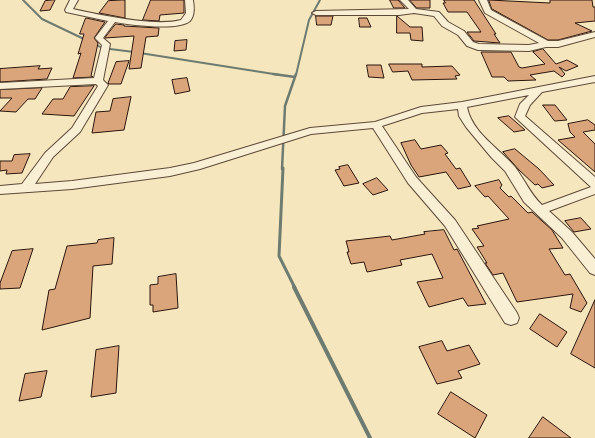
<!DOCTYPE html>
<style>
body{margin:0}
canvas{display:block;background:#f5e6bd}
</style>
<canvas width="595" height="438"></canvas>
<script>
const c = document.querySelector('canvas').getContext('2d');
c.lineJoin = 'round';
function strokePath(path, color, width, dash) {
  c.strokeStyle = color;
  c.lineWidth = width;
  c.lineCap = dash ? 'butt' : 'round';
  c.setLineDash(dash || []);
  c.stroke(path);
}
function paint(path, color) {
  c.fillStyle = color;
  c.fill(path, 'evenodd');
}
strokePath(new Path2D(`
 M 23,0 L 42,19 L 86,40
 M 95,44 L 102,48 L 134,52
 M 140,53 L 280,75
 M 296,75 L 309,20 L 320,0`), '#6e7b71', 2);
strokePath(new Path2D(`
 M 273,74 L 295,77
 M 282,169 L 285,106 L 296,74`), '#6e7b71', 2.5);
strokePath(new Path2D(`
 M 283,168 L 279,256 L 295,288`), '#6e7b71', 3);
strokePath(new Path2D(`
 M 294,287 L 370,438`), '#6e7b71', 4);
const building = new Path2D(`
 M 55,0 L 50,10 L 40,11 L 45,1 Z
 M 122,0 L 125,0 L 125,18 L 99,13 L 108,1 Z
 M 151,0 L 184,0 L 184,13 L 160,15 L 159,21 L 143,20 Z
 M 390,0 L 398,0 L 405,8 L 394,8 Z
 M 410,0 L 430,0 L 430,8 L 417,8 Z
 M 444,0 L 474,0 L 496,34 L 494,34 L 500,43 L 474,41 L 467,32 L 481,32 L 467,12 L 448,12 L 443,3 L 445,3 Z
 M 489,0 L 550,3 L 550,0 L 592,0 L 593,7 L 595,7 L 595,21 L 575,23 L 592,31 L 558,40 L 548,40 L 492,9 Z
 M 316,16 L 333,16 L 331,25 L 317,25 Z
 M 397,16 L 410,27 L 422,27 L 423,41 L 411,40 L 410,33 L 397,33 Z
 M 86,18 L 105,22 L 94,38 L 98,43 L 91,76 L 93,77 L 73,78 L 81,53 L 78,54 L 84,34 L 80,34 Z
 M 359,18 L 367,18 L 371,27 L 360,27 Z
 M 116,24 L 124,25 L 124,26 L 159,28 L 158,36 L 146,37 L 141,68 L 129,69 L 134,36 L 105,38 Z
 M 187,40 L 186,50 L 174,51 L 175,41 Z
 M 543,49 L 556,64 L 567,60 L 578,66 L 566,71 L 559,67 L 565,74 L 562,77 L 554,71 L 530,75 L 536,80 L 508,81 L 504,77 L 492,77 L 481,52 L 511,52 L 519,67 L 522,68 L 545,64 L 533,52 Z
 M 129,61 L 121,84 L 109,84 L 108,83 L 116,62 Z
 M 389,64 L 422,64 L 422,67 L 452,66 L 460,75 L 455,76 L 457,79 L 412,80 L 408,71 L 393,72 Z
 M 367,65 L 381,65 L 384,78 L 369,77 Z
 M 40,66 L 38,69 L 52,68 L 47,79 L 0,82 L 0,69 Z
 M 187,78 L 190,91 L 175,94 L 172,80 Z
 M 94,86 L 74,116 L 42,114 L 53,99 L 63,99 L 70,87 Z
 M 42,88 L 35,99 L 28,99 L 16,112 L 0,111 L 12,98 L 0,98 L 0,90 Z
 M 131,97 L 124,130 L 92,133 L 96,112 L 110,111 L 113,99 Z
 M 543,105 L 555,105 L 567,120 L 555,121 Z
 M 509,116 L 525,130 L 514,132 L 498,118 Z
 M 588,120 L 595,125 L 595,130 L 583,132 L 595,144 L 595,172 L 558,140 L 575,137 L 570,132 L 568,124 Z
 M 415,140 L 421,149 L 441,145 L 448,153 L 445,154 L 456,169 L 460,168 L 471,186 L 458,189 L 446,172 L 419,177 L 411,165 L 401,143 Z
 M 515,149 L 539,169 L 554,185 L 542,188 L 538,184 L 535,185 L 519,170 L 503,152 Z
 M 30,154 L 22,173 L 6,174 L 7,170 L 0,171 L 0,161 L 12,161 L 14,155 Z
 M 348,165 L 359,183 L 344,186 L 335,170 L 340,169 L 339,167 Z
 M 377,178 L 388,190 L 373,195 L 363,184 Z
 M 499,180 L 502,185 L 500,188 L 509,197 L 511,196 L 528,213 L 532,212 L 552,230 L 563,248 L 549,249 L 565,275 L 570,274 L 587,303 L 581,312 L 570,308 L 573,294 L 517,302 L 503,273 L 493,275 L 485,263 L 487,263 L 477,247 L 484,246 L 472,229 L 479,228 L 477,226 L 509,219 L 488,196 L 485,197 L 475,186 Z
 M 581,218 L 591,229 L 574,232 L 565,221 Z
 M 444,230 L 454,250 L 457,249 L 486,304 L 468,306 L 463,298 L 429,307 L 417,282 L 443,278 L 432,254 L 400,260 L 402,265 L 367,272 L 364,262 L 351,264 L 347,252 L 349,252 L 346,241 L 390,236 L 392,240 L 425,234 L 424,232 Z
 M 114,238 L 112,264 L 93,266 L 90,318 L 42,330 L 49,290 L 55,289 L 67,246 L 97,243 L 98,240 Z
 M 33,249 L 20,288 L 0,289 L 0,283 L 12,251 Z
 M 176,274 L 178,308 L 153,312 L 153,305 L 150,305 L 150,285 L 158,284 L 158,277 Z
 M 595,300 L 595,368 L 571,354 Z
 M 540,314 L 567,332 L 557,347 L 530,329 Z
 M 442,341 L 447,351 L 469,345 L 480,364 L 458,371 L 462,378 L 437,384 L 419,347 Z
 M 119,346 L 116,393 L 91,397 L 96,350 Z
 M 47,371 L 41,397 L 19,401 L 25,374 Z
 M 451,392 L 487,415 L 475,438 L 438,414 Z
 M 543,417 L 571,438 L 529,438 Z`);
paint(building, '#dba57c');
strokePath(building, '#2a150c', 1);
const minor = new Path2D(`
 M 70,0 L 78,0 L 73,9 C 100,15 155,27 181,20 L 186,13 L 185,0 L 193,0 C 194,7 195,15 190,21 C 179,31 130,25 115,22 L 103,38 L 110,44 L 103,80 L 108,85 L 80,132 L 53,157 L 35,184 L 72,181 L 170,168 L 194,163 L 310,128 L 375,122 L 421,107 L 462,102 L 595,76 L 595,82 L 542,92 L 530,105 L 525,116 L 595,177 L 595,194 L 549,211 L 572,232 L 595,259 L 595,275 L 590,273 L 562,238 L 524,202 L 505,171 L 491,157 L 466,127 L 459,116 L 458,109 L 422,113 L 382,126 L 416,177 L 455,220 L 517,313 L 519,318 L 517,323 L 511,325 L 505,323 L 445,226 L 408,183 L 373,128 L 311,134 L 200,169 L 170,176 L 72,189 L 0,194 L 0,186 L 22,184 L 45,153 L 72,128 L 98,86 L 96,84 L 0,89 L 0,83 L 94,78 L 102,45 L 95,38 L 108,21 L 66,12 L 65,10 ZM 529,95 L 520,104 L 515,117 L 591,187 L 542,205 C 530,194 525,180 515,167 C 499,148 472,133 467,107 Z
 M 400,0 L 408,0 L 416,9 L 439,12 L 448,22 L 464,31 L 473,42 L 479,44 L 529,45 L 539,43 L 485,13 L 479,0 L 487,0 L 491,10 L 548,41 L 558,41 L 595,32 L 595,37 L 558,47 L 546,47 L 529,51 L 478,50 L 467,46 L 458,35 L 442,26 L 434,16 L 414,13 L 399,15 L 316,15 L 312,13 L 316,11 L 409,9 Z`);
strokePath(minor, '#5d4938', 2);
paint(minor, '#f8efd4');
</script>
